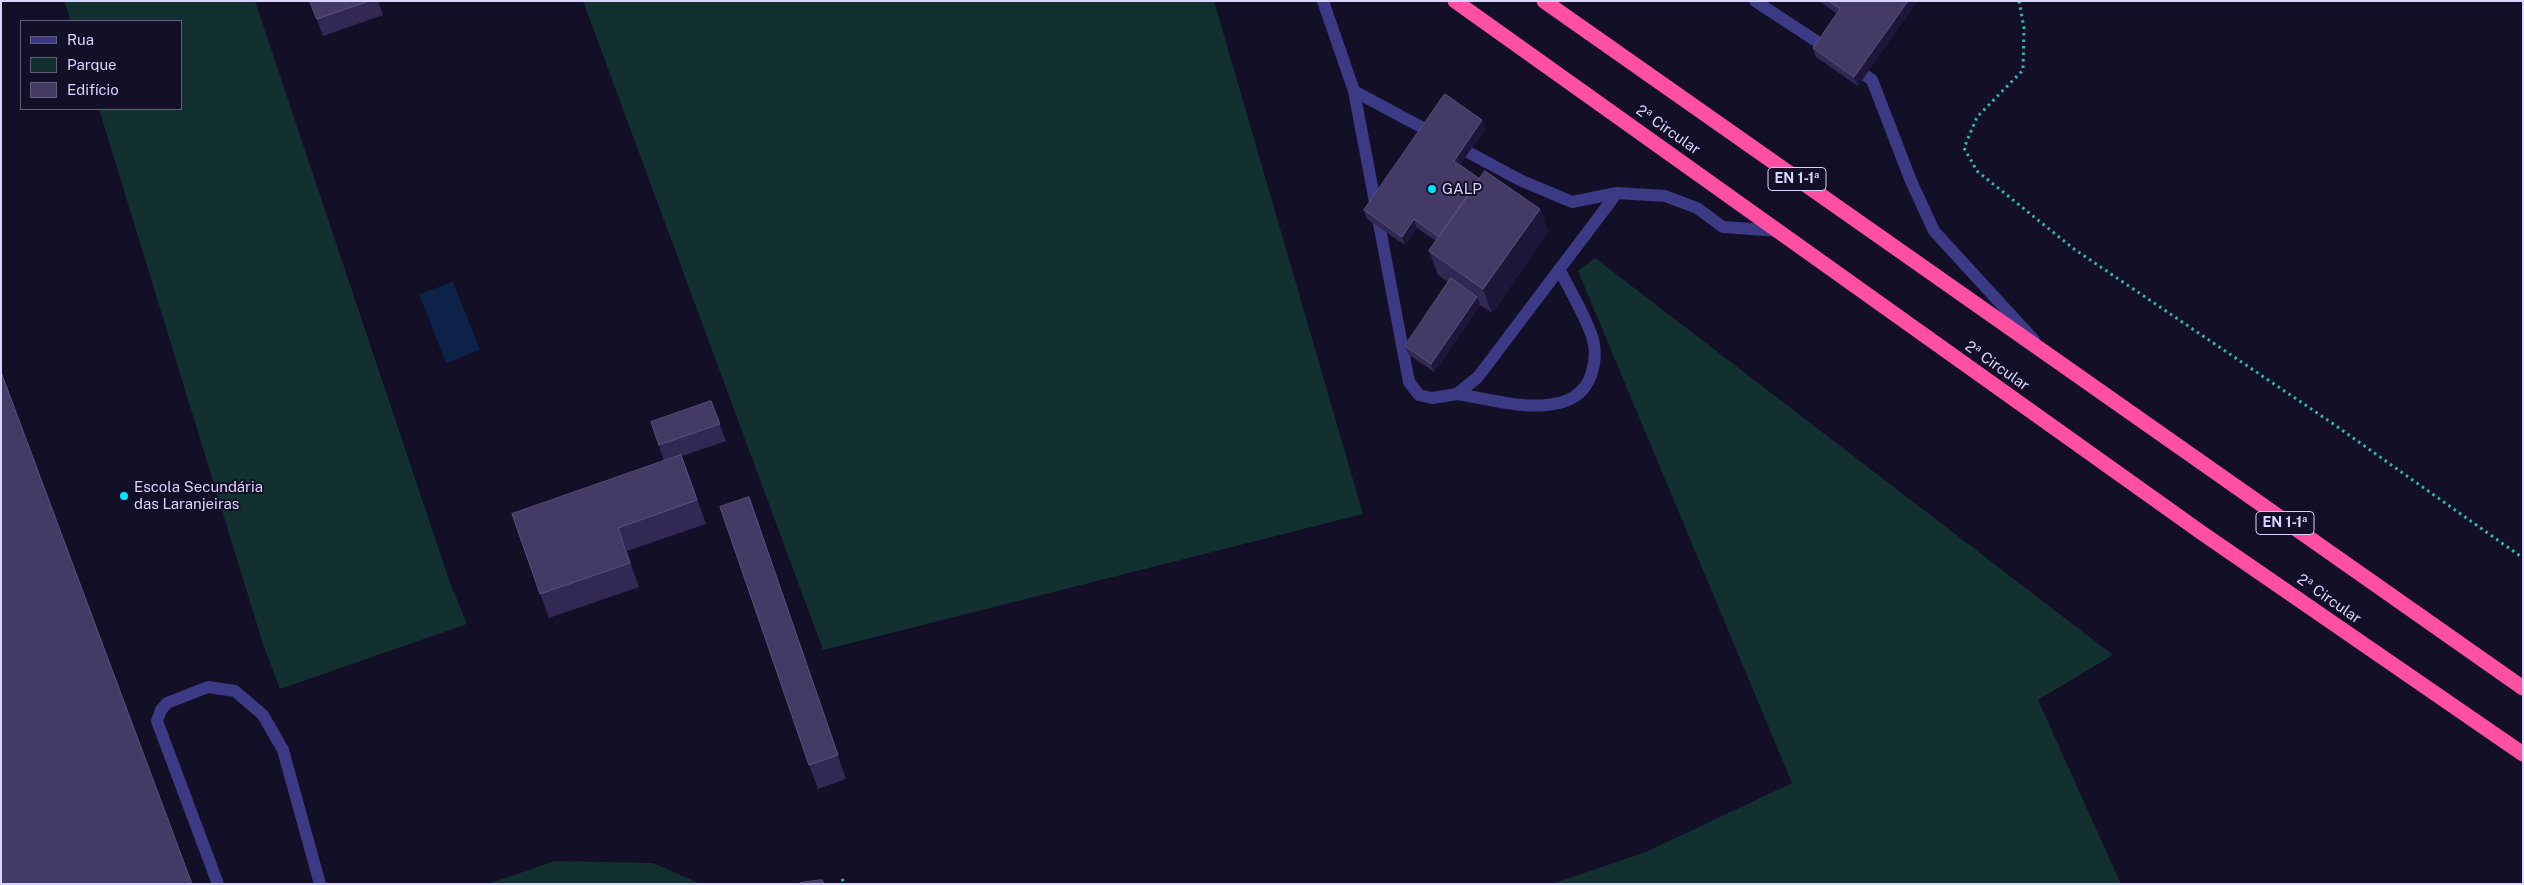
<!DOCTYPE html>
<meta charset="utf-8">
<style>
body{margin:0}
#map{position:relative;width:2524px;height:885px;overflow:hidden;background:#130f26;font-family:"Public Sans",sans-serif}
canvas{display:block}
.frame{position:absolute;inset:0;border:2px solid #d9d4ff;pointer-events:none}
.legend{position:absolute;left:20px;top:20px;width:162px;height:90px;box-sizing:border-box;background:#130f26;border:1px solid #625e7d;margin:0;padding:6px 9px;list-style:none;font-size:15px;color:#d9d4ff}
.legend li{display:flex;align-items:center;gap:10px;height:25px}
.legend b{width:25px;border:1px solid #625e7d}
</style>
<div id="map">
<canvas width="2524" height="885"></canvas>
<div class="frame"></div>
<ul class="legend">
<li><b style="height:6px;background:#3d3a85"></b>Rua</li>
<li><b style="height:14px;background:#12302f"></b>Parque</li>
<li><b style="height:14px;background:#433a66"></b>Edifício</li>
</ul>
</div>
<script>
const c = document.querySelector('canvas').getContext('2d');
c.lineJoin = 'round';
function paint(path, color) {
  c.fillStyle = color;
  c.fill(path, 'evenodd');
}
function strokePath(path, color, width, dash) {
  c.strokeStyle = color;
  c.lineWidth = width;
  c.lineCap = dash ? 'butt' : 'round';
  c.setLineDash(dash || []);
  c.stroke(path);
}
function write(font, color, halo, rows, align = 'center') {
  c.font = font + ' "Public Sans",sans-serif';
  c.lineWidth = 4;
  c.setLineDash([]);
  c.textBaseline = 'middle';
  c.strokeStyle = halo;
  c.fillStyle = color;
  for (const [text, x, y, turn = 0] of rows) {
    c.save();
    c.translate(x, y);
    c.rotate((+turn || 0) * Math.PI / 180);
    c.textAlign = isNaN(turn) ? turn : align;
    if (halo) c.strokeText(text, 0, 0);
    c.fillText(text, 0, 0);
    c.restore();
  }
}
paint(new Path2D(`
 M 64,1 L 255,1 L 449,580 L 467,624 L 280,689 L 263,644 L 99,109 L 181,109 L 181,21 L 71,21 Z
 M 583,1 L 1214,1 L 1363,514 L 823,650 Z
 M 1595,258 L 2113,655 L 2038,700 L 2121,884 L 1552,884 L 1646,852 L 1792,783 L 1578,271 Z
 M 555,861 L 653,863 L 701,884 L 488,884 Z`), '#12302f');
paint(new Path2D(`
 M 453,282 L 480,350 L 446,363 L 419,294 Z`), '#0c2248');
strokePath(new Path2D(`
 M 2019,1 L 2024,28 L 2023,70 L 1977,117 L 1964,148 L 1977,171 L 2074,249 L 2332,423 L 2523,558
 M 842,879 L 845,884`), '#2fb8b0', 3, [2.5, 4]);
strokePath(new Path2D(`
 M 1323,1 L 1354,91 L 1436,135
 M 1755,1 L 1830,50
 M 1852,66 L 1872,80 L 1911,181 L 1934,231 L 2034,340
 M 1354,91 L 1409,382 L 1419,395 L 1432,398 L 1457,394 L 1478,377 L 1617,193
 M 1453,144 L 1520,180 L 1572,202 L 1617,193 L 1665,196 L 1697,208 L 1723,227 L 1780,231
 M 1457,394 C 1496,400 1574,425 1591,375 C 1596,361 1596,345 1590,331 C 1582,310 1570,290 1559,269
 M 218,884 L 157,721 L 161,710 L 167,703 L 208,687 L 235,691 L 263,715 L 283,750 L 320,884`), '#3d3a85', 12);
strokePath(new Path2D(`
 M 1455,1 L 2202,533 L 2523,754
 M 1544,1 L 2523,688`), '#ff4fa3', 15);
paint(new Path2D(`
 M 310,1 L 378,1 L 383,15 L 323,36 Z
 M 1819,1 L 1917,1 L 1858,86 L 1816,57 L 1813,48 L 1837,14 Z
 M 1482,120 L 1485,129 L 1460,165 L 1480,179 L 1540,209 L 1548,232 L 1492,313 L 1480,305 L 1434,372 L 1408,354 L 1405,346 L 1448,282 L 1438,275 L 1429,251 L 1436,241 L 1417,228 L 1405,245 L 1367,219 L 1364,210 Z
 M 711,401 L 726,441 L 682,456 L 706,524 L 627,551 L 639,587 L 549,618 L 512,514 L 664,461 L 651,422 Z
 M 749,497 L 846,779 L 818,789 L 809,765 Z`), '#312854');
paint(new Path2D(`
 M 1908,1 L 1917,1 L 1858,86 L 1854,77 Z
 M 1482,120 L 1485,129 L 1457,169 L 1454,161 Z
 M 1540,209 L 1548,232 L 1492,313 L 1483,289 Z
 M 1414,219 L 1417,228 L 1405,245 L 1402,237 Z
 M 1477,297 L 1480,305 L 1434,372 L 1431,364 Z
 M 749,497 L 757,521 L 846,779 L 838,755 Z
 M 618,528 L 627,551 L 639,587 L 630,563 Z`), '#1d163a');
const building = new Path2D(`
 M 310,1 L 369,1 L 317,19 Z
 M 1829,1 L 1908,1 L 1854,77 L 1813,48 L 1840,9 Z
 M 1445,94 L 1482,120 L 1454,161 L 1480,179 L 1439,237 L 1414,219 L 1402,237 L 1364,210 Z
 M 1485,171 L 1540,209 L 1483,289 L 1429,251 Z
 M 1451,278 L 1477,297 L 1431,364 L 1405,346 Z
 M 1,372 L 192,884 L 1,884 Z
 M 711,401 L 720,424 L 659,445 L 651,422 Z
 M 681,455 L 697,500 L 618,528 L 630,563 L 540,594 L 512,514 Z
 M 749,497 L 838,755 L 809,765 L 720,507 Z
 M 822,880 L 824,884 L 800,884 L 800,883 Z`);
paint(building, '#433a66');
strokePath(building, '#5a527e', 1);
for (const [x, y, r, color] of [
 [1432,189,5,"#00e5ff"],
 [124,496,5,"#00e5ff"]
]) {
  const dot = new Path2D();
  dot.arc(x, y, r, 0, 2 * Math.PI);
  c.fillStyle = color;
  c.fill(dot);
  strokePath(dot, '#130f26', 2);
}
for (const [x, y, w] of [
 [1797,179,58],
 [2285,523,58]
]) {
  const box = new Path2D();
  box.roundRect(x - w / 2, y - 11.5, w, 23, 4);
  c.fillStyle = '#130f26';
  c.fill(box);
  strokePath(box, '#d9d4ff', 1);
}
write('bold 14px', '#d9d4ff', null, [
 ["EN 1-1ª",1797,179],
 ["EN 1-1ª",2285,523]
]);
write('15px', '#d9d4ff', '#130f26', [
 ["2ª Circular",1668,130,35],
 ["2ª Circular",1997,366,35],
 ["2ª Circular",2329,599,35]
]);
write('15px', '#d9d4ff', '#130f26', [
 ["GALP",1442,189],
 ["Escola Secundária",134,487],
 ["das Laranjeiras",134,504]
], 'left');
</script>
